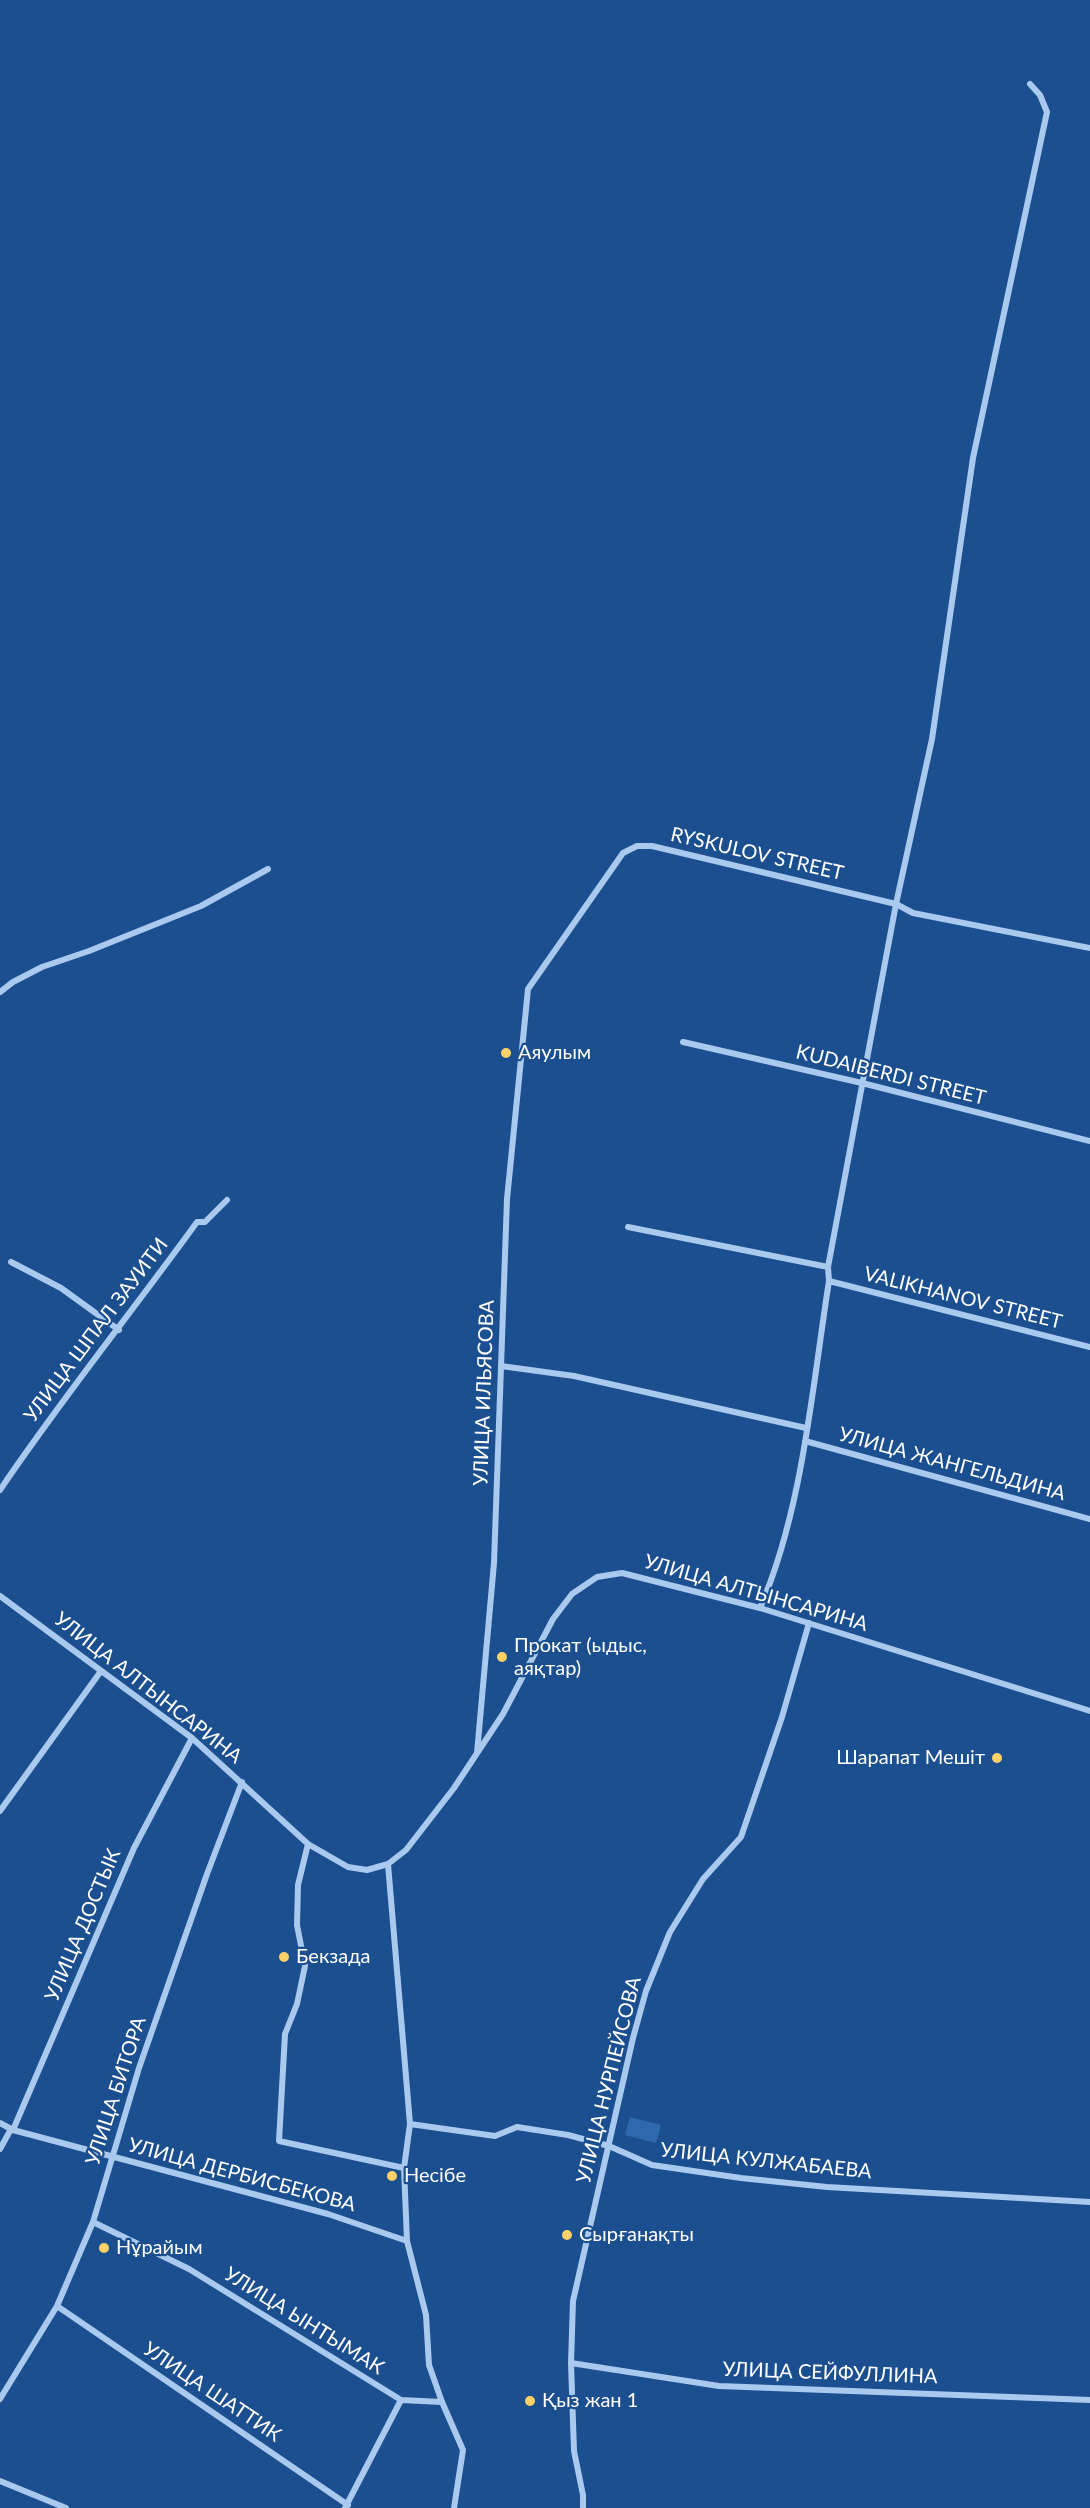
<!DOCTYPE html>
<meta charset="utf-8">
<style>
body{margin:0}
canvas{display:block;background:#1b4f8f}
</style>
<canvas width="1090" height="2508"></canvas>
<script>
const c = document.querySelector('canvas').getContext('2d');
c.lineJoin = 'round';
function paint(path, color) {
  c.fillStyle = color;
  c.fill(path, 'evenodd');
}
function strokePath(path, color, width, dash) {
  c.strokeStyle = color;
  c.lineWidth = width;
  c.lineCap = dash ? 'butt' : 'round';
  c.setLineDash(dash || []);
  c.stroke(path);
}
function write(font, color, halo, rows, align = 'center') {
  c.font = font + ' Lato,sans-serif';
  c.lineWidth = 4.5;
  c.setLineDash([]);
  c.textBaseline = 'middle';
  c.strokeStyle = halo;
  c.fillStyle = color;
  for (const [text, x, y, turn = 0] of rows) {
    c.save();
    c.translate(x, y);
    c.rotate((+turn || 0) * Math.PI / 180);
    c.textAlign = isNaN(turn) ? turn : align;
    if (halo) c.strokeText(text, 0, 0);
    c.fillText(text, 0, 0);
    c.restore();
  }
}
paint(new Path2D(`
 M 630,2117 L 661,2125 L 656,2143 L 625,2135 Z`), '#2e69ad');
strokePath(new Path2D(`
 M 0,992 L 13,982 L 42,967 L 89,951 L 201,906 L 268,869
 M 683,1042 L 862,1083 L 1090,1141
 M 628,1227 L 828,1267
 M 11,1262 L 61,1288 L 119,1330
 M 829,1281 L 1090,1347
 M 501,1366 L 574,1376 L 806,1428
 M 805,1441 L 1090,1519
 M 0,1490 C 62,1398 132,1312 197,1222 L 205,1222 L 227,1200
 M 0,1596 L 192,1738 L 308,1844 L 348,1867 L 367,1870 L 388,1864 L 406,1850 L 454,1788 L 503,1714 L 553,1619 L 572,1594 L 597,1577 L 622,1573 L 760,1608 L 1090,1711
 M 760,1608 C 803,1509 812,1388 829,1281 L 828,1267 L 896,904 L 932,739 L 973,458 L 1047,112 L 1040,95 L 1030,84
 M 477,1753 L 494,1563 L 507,1199 L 528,989 L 623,853 L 637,846 L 652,846 L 896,904 L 913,913 L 1090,948
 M 0,1811 L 101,1671
 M 308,1844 L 298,1885 L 297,1925 L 305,1966 L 297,2004 L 285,2034 L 279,2141 L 404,2168
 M 388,1864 L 410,2124 L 404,2168 L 407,2241 L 426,2315 L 429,2365 L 442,2402 L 463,2450 L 454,2508
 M 0,2123 L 13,2130 L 328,2214 L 407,2241
 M 410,2124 L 495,2136 L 517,2127 L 568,2135 L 609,2146 L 652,2165 L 741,2178 L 827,2187 L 1090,2202
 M 13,2130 L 134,1848 L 192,1738
 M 0,2149 L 11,2129
 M 93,2222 L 189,2269 L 401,2400
 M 57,2306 L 348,2505
 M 571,2363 L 719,2386 L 1090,2400
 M 0,2399 L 57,2306 L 93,2222 L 139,2068 L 207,1874 L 242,1782
 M 0,2481 L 66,2508
 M 345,2508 L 401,2400 L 442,2402
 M 583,2508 L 583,2495 L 574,2451 L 571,2363 L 573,2301 L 633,2038 L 646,1991 L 670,1932 L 703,1879 L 741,1837 L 782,1717 L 809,1623`), '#a9c9ee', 6);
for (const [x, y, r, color] of [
 [506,1053,6,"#ffd166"],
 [502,1657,6,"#ffd166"],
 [997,1758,6,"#ffd166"],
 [284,1957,6,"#ffd166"],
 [392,2176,6,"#ffd166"],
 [567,2235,6,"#ffd166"],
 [104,2248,6,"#ffd166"],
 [530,2401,6,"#ffd166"]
]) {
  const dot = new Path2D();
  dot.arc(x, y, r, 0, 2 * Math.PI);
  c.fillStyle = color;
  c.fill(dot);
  strokePath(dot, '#1b4f8f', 2);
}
write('20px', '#fff', '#1b4f8f', [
 ["RYSKULOV STREET",757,854,13],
 ["KUDAIBERDI STREET",891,1075,14],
 ["VALIKHANOV STREET",963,1298,14],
 ["УЛИЦА ШПАЛ ЗАУИТИ",96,1330,-53],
 ["УЛИЦА ИЛЬЯСОВА",484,1393,-88],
 ["УЛИЦА ЖАНГЕЛЬДИНА",952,1464,15],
 ["УЛИЦА АЛТЫНСАРИНА",756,1593,16],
 ["УЛИЦА АЛТЫНСАРИНА",148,1688,38],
 ["УЛИЦА ДОСТЫК",83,1925,-67],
 ["УЛИЦА НУРПЕЙСОВА",609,2080,-76],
 ["УЛИЦА БИТОРА",116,2091,-72],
 ["УЛИЦА КУЛЖАБАЕВА",766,2161,6],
 ["УЛИЦА ДЕРБИСБЕКОВА",242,2175,15],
 ["УЛИЦА ЫНТЫМАК",304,2321,32],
 ["УЛИЦА СЕЙФУЛЛИНА",830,2373,2],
 ["УЛИЦА ШАТТИК",212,2392,34]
]);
write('20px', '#fff', '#1b4f8f', [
 ["Аяулым",518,1053],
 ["Прокат (ыдыс,",514,1646],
 ["аяқтар)",514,1669],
 ["Шарапат Мешіт",985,1758,"right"],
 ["Бекзада",296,1957],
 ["Несібе",404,2176],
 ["Сырғанақты",579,2235],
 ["Нұрайым",116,2248],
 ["Қыз жан 1",542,2401]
], 'left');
</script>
